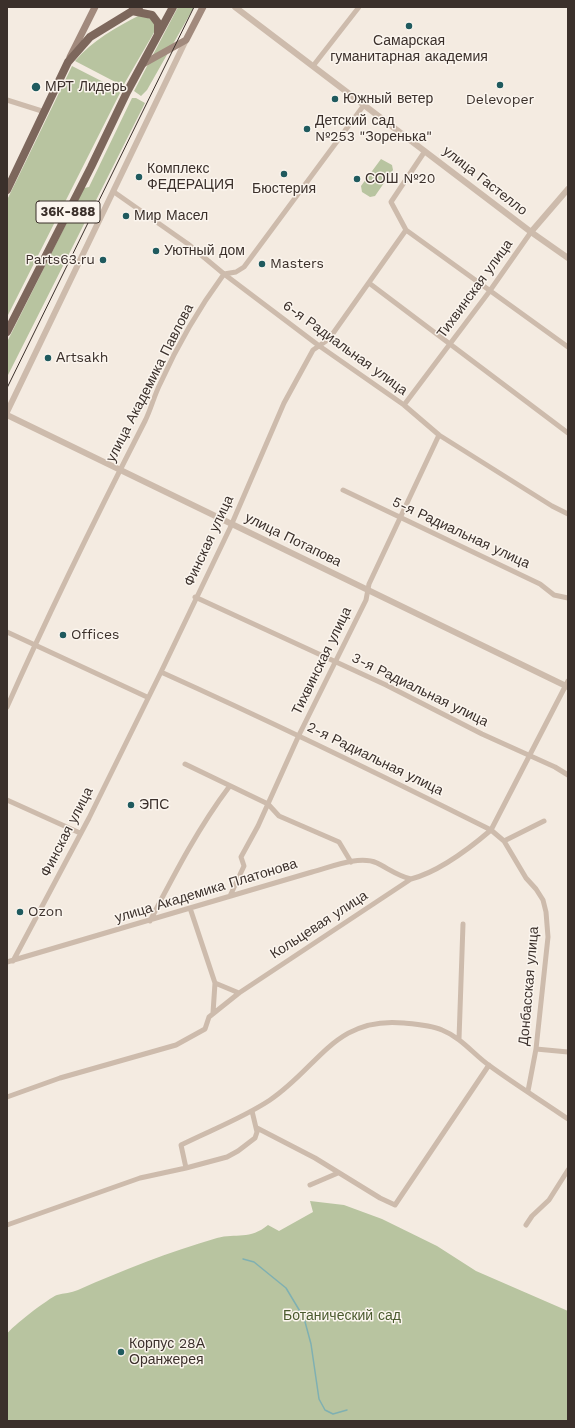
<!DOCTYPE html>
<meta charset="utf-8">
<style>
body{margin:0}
#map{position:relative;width:575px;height:1428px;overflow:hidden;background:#f4ebe1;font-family:"Work Sans",sans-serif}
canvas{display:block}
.frame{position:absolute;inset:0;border:8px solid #3b302b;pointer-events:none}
</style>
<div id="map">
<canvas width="575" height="1428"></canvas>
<div class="frame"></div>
</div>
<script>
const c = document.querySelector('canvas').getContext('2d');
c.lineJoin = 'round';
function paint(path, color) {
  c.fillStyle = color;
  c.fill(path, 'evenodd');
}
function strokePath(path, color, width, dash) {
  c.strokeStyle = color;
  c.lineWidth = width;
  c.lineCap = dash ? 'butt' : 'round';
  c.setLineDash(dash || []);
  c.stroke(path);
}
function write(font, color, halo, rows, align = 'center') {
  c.font = font + ' "Work Sans",sans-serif';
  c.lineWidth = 3;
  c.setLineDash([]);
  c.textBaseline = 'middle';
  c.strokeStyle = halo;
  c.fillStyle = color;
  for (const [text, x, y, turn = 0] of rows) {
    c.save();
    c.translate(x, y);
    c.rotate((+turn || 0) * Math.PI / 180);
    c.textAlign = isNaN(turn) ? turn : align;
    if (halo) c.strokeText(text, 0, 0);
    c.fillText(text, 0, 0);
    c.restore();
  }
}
paint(new Path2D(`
 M 178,7 L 194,7 L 147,90 L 141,96 L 134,91 Z
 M 140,15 L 153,20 L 156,29 L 123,86 L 75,61 C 93,40 115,28 140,15 Z
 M 72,66 L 121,91 L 7,317 L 7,200 Z
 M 132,98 L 136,98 L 145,103 L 7,377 L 7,342 L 84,188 L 89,187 Z
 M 381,159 L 392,165 L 393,170 L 375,196 L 370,197 L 362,192 L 361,186 Z
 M 310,1201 L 344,1205 L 382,1219 L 437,1246 L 476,1271 L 568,1311 L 568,1421 L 7,1421 L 7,1334 C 11,1327 49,1298 57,1295 C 64,1293 71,1293 78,1290 C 123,1270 169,1252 217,1238 C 236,1233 250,1240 268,1225 L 279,1231 L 313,1212 Z`), '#b8c4a0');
strokePath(new Path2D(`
 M 243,1259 L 254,1262 L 286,1288 L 304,1318 L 311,1344 L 319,1399 L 325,1410 L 333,1414 L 347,1410`), '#7fb0b2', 1.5);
strokePath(new Path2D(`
 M 313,66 L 359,7
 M 7,100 L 45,112
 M 114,192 L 188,244 L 224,274 L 318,345 L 404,405 L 439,435 L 552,506 L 568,514
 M 406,230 L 568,347
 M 369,283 L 568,433
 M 404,405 L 489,292 L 531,232
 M 343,490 L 540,584 L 554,595 L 568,598
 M 195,597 L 386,685 L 482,734 L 555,767 L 568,775
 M 7,632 L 147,697
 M 161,672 C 272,722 381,775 491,830 L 504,841 L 526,878 L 536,889 L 543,900 L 546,912 L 548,937 L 536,1049 L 528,1091
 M 7,707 C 50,610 97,515 145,421 C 151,409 154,396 160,384 C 177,346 199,308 224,274 L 236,272 L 244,267 L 364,105
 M 185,764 L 268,804 L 279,816 L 339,842 L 351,862
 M 7,800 L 80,833
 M 504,841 L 544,821
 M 230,896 L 244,866 L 241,857 L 258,826 L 299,735 L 366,600 L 369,584 L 439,435
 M 190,908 L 215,983 L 239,993
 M 150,921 C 174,875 198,828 229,787
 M 13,961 L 89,818 L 161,672 L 230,528 L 284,403 L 313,350 L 329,339 L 406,230 L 391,202 L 425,151
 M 7,962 L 312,872 C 331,867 359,855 377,863 C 389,869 398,876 411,879
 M 213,1013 L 215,983
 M 459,1039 L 463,924
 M 536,1049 L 568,1052
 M 7,1097 L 60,1078 L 176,1045 L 205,1029 L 209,1017 L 239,993 L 411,879 C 438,872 470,848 491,830 L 568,681
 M 257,1128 L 315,1158 L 380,1198 L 395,1205 L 489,1065
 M 186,1168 L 181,1145 C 211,1130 243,1118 270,1100 C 319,1067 335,1016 404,1023 C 416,1024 431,1025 442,1030 C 462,1038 474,1055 490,1066 C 516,1085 542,1101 568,1119
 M 310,1185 L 338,1173
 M 7,1225 L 140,1178 L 186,1168 L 227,1157 L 238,1151 L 255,1138 L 257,1132 L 252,1111
 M 526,1225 L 532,1216 L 549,1200 L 568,1170`), '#cdbbac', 5);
strokePath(new Path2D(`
 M 235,7 L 531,232 L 568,258
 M 531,232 L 568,189
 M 7,412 L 186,40
 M 7,415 L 568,687`), '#cdbbac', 6);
strokePath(new Path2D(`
 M 70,57 L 95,7
 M 143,64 L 186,40 L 203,7`), '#a18a7d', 7);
strokePath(new Path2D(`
 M 132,11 L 152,15 L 158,23 L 158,33
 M 7,190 L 68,62 L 90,37 L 139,7
 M 7,332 L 91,167 L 127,92 L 173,7`), '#7d675c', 8);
strokePath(new Path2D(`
 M 7,388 L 194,7`), '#3b302b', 1);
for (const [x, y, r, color] of [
 [409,26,4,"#1f5a5e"],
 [500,85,4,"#1f5a5e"],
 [36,87,5,"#1f5a5e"],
 [335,99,4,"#1f5a5e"],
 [307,129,4,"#1f5a5e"],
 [284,174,4,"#1f5a5e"],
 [139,177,4,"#1f5a5e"],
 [357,179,4,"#1f5a5e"],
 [126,216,4,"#1f5a5e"],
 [156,251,4,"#1f5a5e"],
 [103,260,4,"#1f5a5e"],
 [262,264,4,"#1f5a5e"],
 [48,358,4,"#1f5a5e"],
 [63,635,4,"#1f5a5e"],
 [131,805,4,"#1f5a5e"],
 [20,912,4,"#1f5a5e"],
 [121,1352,4,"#1f5a5e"]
]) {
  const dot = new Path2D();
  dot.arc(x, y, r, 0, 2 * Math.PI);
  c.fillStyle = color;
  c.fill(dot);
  strokePath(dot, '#fbf5ee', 1.5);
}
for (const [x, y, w] of [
 [68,212,64]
]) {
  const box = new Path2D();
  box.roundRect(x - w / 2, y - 11, w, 22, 3);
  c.fillStyle = '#fbf5ee';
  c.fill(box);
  strokePath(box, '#3b302b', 1);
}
write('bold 13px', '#3b302b', null, [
 ["36К-888",68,212]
]);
write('14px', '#3b302b', '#fbf5ee', [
 ["Самарская",409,41,"center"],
 ["гуманитарная академия",409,57,"center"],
 ["МРТ Лидерь",45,87],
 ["Южный ветер",343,99],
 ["Delevoper",500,100,"center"],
 ["Детский сад",315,121],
 ["№253 \"Зоренька\"",315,137],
 ["Комплекс",147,169],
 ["ФЕДЕРАЦИЯ",147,185],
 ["СОШ №20",365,179],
 ["Бюстерия",284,189,"center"],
 ["Мир Масел",134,216],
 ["Уютный дом",164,251],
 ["Parts63.ru",95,260,"right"],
 ["Masters",270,264],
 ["Аrtsakh",56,358],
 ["Offices",71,635],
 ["ЭПС",139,805],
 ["Ozon",28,912],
 ["Корпус 28А",129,1344],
 ["Оранжерея",129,1360]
], 'left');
write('14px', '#3b302b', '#fbf5ee', [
 ["улица Гастелло",485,181,38],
 ["Тихвинская улица",475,289,-54],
 ["6-я Радиальная улица",345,348,36],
 ["улица Академика Павлова",150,383,-63],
 ["5-я Радиальная улица",461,533,25],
 ["улица Потапова",293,540,26],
 ["Финская улица",209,541,-65],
 ["Тихвинская улица",322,661,-64],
 ["3-я Радиальная улица",420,690,26],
 ["2-я Радиальная улица",375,759,26],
 ["Финская улица",67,832,-63],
 ["улица Академика Платонова",206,891,-17],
 ["Кольцевая улица",319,925,-33],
 ["Донбасская улица",529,986,-85]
]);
write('14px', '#4a5a2e', '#fbf5ee', [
 ["Ботанический сад",342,1316]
]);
</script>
